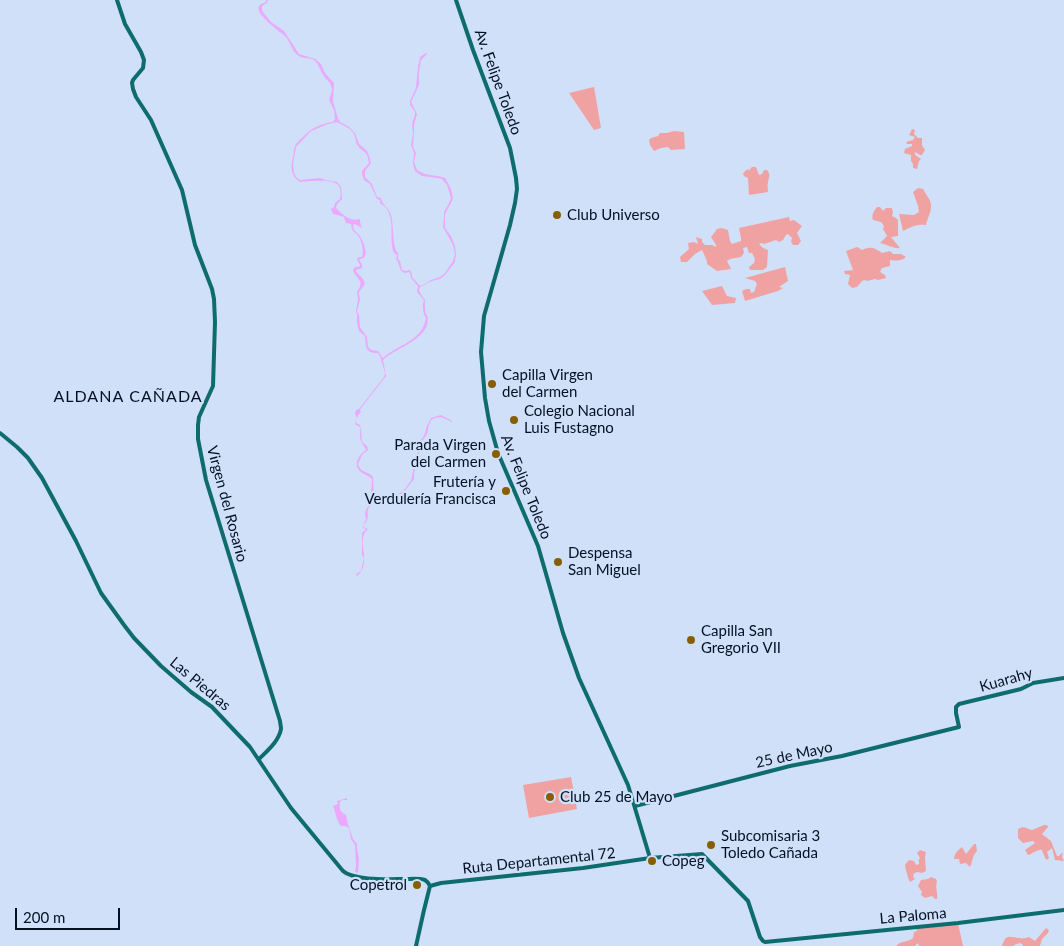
<!DOCTYPE html>
<meta charset="utf-8">
<style>
body{margin:0}
#map{position:relative;width:1064px;height:946px;overflow:hidden;background:#d0e0f8;font-family:Lato,sans-serif}
canvas{display:block}
.scale{position:absolute;left:15px;top:908px;width:105px;height:22px;box-sizing:border-box;border:2px solid #041024;border-top:0;padding-left:6px;font-size:15px;line-height:18px;white-space:nowrap;color:#041024;-webkit-text-stroke:4px #d0e0f8;paint-order:stroke}
</style>
<div id="map">
<canvas width="1064" height="946"></canvas>
<div class="scale">200 m</div>
</div>
<script>
const c = document.querySelector('canvas').getContext('2d');
c.lineJoin = 'round';
function paint(path, color) {
  c.fillStyle = color;
  c.fill(path, 'evenodd');
}
function strokePath(path, color, width, dash) {
  c.strokeStyle = color;
  c.lineWidth = width;
  c.lineCap = dash ? 'butt' : 'round';
  c.setLineDash(dash || []);
  c.stroke(path);
}
function write(font, color, halo, rows, align = 'center') {
  c.font = font + ' Lato,sans-serif';
  c.lineWidth = 4.5;
  c.setLineDash([]);
  c.textBaseline = 'middle';
  c.strokeStyle = halo;
  c.fillStyle = color;
  for (const [text, x, y, turn = 0] of rows) {
    c.save();
    c.translate(x, y);
    c.rotate((+turn || 0) * Math.PI / 180);
    c.textAlign = isNaN(turn) ? turn : align;
    if (halo) c.strokeText(text, 0, 0);
    c.fillText(text, 0, 0);
    c.restore();
  }
}
paint(new Path2D(`
 M 594,87 L 601,128 L 594,130 L 569,93 Z
 M 912,129 L 915,130 L 914,134 L 918,138 L 922,138 L 922,145 L 925,150 L 922,155 L 920,155 L 915,152 L 915,155 L 921,159 L 919,161 L 917,169 L 913,168 L 913,164 L 911,161 L 911,155 L 904,153 L 905,149 L 912,146 L 912,144 L 907,144 L 906,142 L 913,140 L 915,137 L 909,135 Z
 M 674,131 L 684,132 L 685,149 L 671,150 L 668,147 L 661,148 L 654,151 L 650,145 L 649,140 L 651,138 L 658,136 L 660,133 L 667,133 Z
 M 752,167 L 756,167 L 759,175 L 762,174 L 764,170 L 767,170 C 771,175 769,177 768,182 C 767,185 768,189 768,192 L 749,195 L 748,178 L 744,176 L 743,174 L 745,171 L 748,169 L 750,171 L 750,169 Z
 M 918,188 L 923,189 C 925,193 930,199 931,204 C 932,211 927,219 926,225 C 917,224 911,227 903,231 L 899,214 L 914,215 L 919,212 L 918,206 L 913,192 Z
 M 877,207 L 880,207 L 883,211 L 886,208 L 892,208 L 893,213 L 892,216 L 896,218 L 898,220 L 898,236 L 891,237 L 900,248 C 894,249 886,244 880,243 L 887,236 L 883,229 L 884,226 L 881,222 L 873,220 C 871,215 874,211 877,207 Z
 M 789,217 L 790,221 L 794,220 L 802,226 L 797,233 L 801,241 L 798,245 L 793,245 L 791,242 L 792,238 L 788,234 L 786,235 L 783,240 L 779,242 L 776,240 L 764,244 L 762,243 L 759,244 L 763,248 L 768,250 L 767,267 L 763,270 L 750,270 L 749,267 L 754,263 L 755,259 L 752,253 L 749,253 L 747,247 L 743,248 L 744,253 L 741,257 L 730,259 L 727,261 L 731,269 L 717,271 L 707,264 L 707,261 L 702,250 L 695,254 L 687,262 L 681,262 L 680,257 L 689,249 L 688,243 L 694,242 L 698,244 L 696,237 L 702,239 L 702,242 L 705,245 L 712,245 L 716,247 L 716,245 L 711,237 L 717,229 L 722,228 L 728,230 L 730,241 L 732,244 L 741,241 L 741,238 L 739,228 Z
 M 857,247 L 862,250 C 871,246 875,248 882,253 L 890,251 L 893,254 L 901,254 L 906,257 C 902,261 896,261 890,260 L 890,266 L 882,268 L 880,272 L 885,275 L 886,278 L 878,280 L 875,279 L 867,281 L 865,280 L 862,281 L 857,287 L 852,288 L 848,284 L 850,275 L 845,274 L 844,271 L 853,270 L 846,251 Z
 M 785,267 L 788,281 L 779,287 L 783,288 L 778,291 L 745,301 L 742,291 L 746,289 L 750,289 L 751,293 L 754,292 L 757,284 L 755,281 L 745,278 Z
 M 722,286 L 727,296 L 736,298 L 735,303 L 712,305 L 702,291 Z
 M 571,777 L 577,809 L 529,818 L 523,785 Z
 M 1044,825 L 1047,825 L 1048,827 L 1042,834 L 1051,841 L 1057,856 L 1059,856 L 1063,852 L 1062,857 L 1064,861 L 1055,860 L 1052,848 L 1047,852 L 1049,858 L 1047,860 L 1045,858 L 1042,850 C 1037,849 1033,854 1028,855 L 1025,850 L 1035,843 L 1033,841 L 1023,843 L 1018,838 L 1018,829 C 1025,825 1026,829 1032,830 Z
 M 974,844 L 976,844 L 977,851 C 972,856 973,861 970,867 L 966,863 L 960,864 L 959,859 L 954,859 C 954,854 958,850 962,847 L 966,854 Z
 M 920,850 L 926,852 L 925,858 L 926,871 L 922,873 L 918,872 L 914,873 L 913,877 L 915,879 L 910,882 C 909,881 905,868 905,865 L 909,860 L 914,861 L 916,865 L 919,864 L 919,861 L 918,861 L 920,858 L 917,853 Z
 M 931,877 L 936,879 L 937,881 C 935,888 938,892 937,899 L 935,899 L 932,896 L 925,898 L 921,895 L 922,892 L 918,886 L 921,880 L 928,879 Z
 M 958,923 L 963,946 L 919,946 L 918,943 L 915,946 L 896,946 C 901,940 907,943 913,938 L 914,932 L 917,931 L 916,927 Z
 M 1046,928 L 1049,930 L 1048,933 L 1042,939 L 1040,946 L 1023,946 L 1022,944 L 1020,943 L 1014,945 L 1014,946 L 1002,946 C 1006,933 1009,937 1020,938 C 1022,939 1026,938 1029,937 L 1035,941 Z`), '#f0a2a3');
paint(new Path2D(`
 M 266,0 L 268,0 L 267,3 L 262,6 L 262,11 L 271,22 L 284,31 L 299,54 L 315,59 L 321,64 L 325,73 L 334,83 L 333,102 L 335,108 L 338,119 L 340,122 L 349,127 L 355,133 L 359,144 L 367,151 L 369,156 L 371,163 L 365,171 L 365,177 L 372,184 L 377,197 L 381,198 C 382,205 389,208 391,215 C 394,227 392,239 396,251 L 398,253 L 398,259 L 400,261 L 402,270 L 406,271 L 410,270 L 412,274 L 412,277 L 420,286 L 427,283 L 431,280 L 440,277 L 445,273 L 453,261 L 455,254 L 453,245 L 443,227 L 444,218 L 444,212 L 448,205 L 451,198 L 447,185 L 442,179 L 438,178 L 422,176 L 415,171 L 413,164 L 414,153 L 411,145 L 413,133 L 412,124 L 415,114 L 415,112 L 410,105 L 410,101 L 416,88 L 418,66 L 419,63 L 420,57 L 426,53 L 427,54 L 421,60 L 419,72 L 419,85 L 411,102 L 417,114 L 414,125 L 414,130 L 413,147 L 416,153 L 414,162 L 417,170 C 428,177 434,174 445,178 L 451,189 L 453,198 L 452,201 L 445,214 L 445,228 L 451,236 L 455,246 L 456,254 L 455,262 L 445,275 L 440,279 L 432,281 L 420,287 L 419,291 L 425,300 C 425,306 424,313 428,317 C 427,320 428,323 427,325 C 421,342 394,349 383,360 L 386,376 L 361,408 L 360,410 L 361,412 L 358,415 L 356,423 L 360,425 L 361,429 L 362,442 L 367,446 L 368,450 L 362,455 L 358,464 C 362,475 368,470 373,477 C 373,479 374,500 374,502 L 377,503 L 384,501 L 397,495 L 403,491 L 411,481 L 414,465 L 417,460 L 418,445 L 420,441 L 424,436 L 427,426 L 431,418 L 441,415 L 452,421 L 452,422 L 441,417 L 435,418 L 431,420 L 429,425 L 427,434 L 420,444 L 418,461 L 414,473 L 414,479 L 411,483 L 401,495 L 383,503 L 378,504 L 372,504 C 364,512 370,514 367,520 C 366,522 364,524 363,527 L 368,529 C 354,541 374,561 357,576 L 356,574 L 361,571 L 364,558 L 362,555 L 362,533 L 366,529 L 363,528 L 363,526 L 366,519 L 365,513 L 367,508 L 373,501 L 371,493 L 372,479 C 368,475 365,475 361,472 C 352,464 359,455 366,450 C 365,446 362,445 361,441 C 359,436 361,431 360,427 L 355,424 L 357,419 L 355,413 L 356,410 L 359,409 L 384,377 L 385,373 L 380,356 L 378,353 C 365,353 366,347 365,336 L 359,331 L 357,323 L 357,314 L 356,311 L 358,299 L 357,292 C 366,279 356,280 353,270 L 355,267 L 359,267 L 360,265 L 357,259 L 359,257 L 362,257 C 364,250 362,243 359,237 C 355,231 352,233 351,224 L 346,223 L 344,217 L 341,216 L 333,214 L 331,209 L 334,207 L 335,203 L 340,199 C 341,195 341,186 337,184 C 331,179 308,181 300,182 C 291,176 290,167 293,158 C 294,154 293,150 295,146 C 297,142 305,135 308,132 C 312,128 327,122 333,122 L 335,119 L 334,110 L 329,100 C 330,96 332,93 332,89 C 331,86 331,84 329,82 C 328,80 325,79 324,76 C 320,71 319,64 314,60 C 309,57 303,59 299,56 C 292,52 291,43 286,37 C 281,32 254,14 259,6 C 260,4 264,3 266,2 ZM 337,122 C 342,125 351,128 354,134 C 356,138 355,142 358,146 C 364,154 367,149 369,163 L 362,171 L 362,174 L 364,180 L 370,184 L 377,199 L 380,200 L 380,203 C 382,205 385,206 386,208 C 396,221 388,240 394,253 L 397,255 L 396,259 L 398,262 L 401,271 L 405,273 L 409,272 L 410,273 L 411,278 L 418,286 L 417,292 L 424,300 C 422,304 423,315 426,318 C 422,342 398,344 383,358 L 378,351 L 371,350 L 368,347 L 367,337 L 360,327 L 359,315 L 357,311 L 360,300 L 359,292 L 365,284 C 363,276 357,275 356,270 L 362,268 L 362,265 L 359,259 L 364,258 L 366,253 L 364,244 L 360,236 L 354,230 L 353,225 L 355,224 L 362,228 L 360,222 L 360,219 C 350,222 343,215 336,208 L 337,204 L 342,199 L 341,187 L 337,182 L 326,180 L 320,178 L 300,180 L 297,178 L 294,173 L 293,164 L 296,147 L 308,134 L 311,131 L 328,124 Z
 M 347,798 L 347,800 L 342,800 L 340,802 C 339,808 340,812 346,815 L 348,825 L 349,827 L 353,839 L 357,844 L 357,848 L 359,859 L 358,873 L 355,872 L 356,865 L 355,845 L 351,839 L 349,828 L 345,826 L 341,826 C 336,821 336,812 333,806 L 338,804 L 337,801 Z`), '#eaa9fd');
strokePath(new Path2D(`
 M 117,0 L 125,24 L 141,52 L 144,60 L 143,68 L 133,80 L 132,83 L 133,89 L 136,97 L 151,120 L 182,190 L 195,245 L 212,289 L 214,299 L 215,322 L 213,386 L 199,417 L 198,425 L 198,439 L 206,480 L 280,721 C 280,723 281,726 281,729 C 279,741 267,751 259,759
 M 456,0 L 473,50 L 510,148 L 516,178 L 517,189 L 515,203 L 510,225 L 484,316 L 481,352 L 485,398 L 489,421 L 498,453 L 538,546 L 563,633 L 579,678 L 628,785 L 650,858
 M 0,433 L 17,447 L 28,458 L 42,478 L 76,541 L 101,593 L 124,625 L 134,638 L 161,666 L 191,692 L 212,707 L 250,747 L 291,808 L 343,871 C 354,881 390,879 405,879 C 411,879 419,878 425,880 C 428,882 429,883 430,886
 M 635,806 L 790,766 L 842,756 L 959,727 L 956,713 L 956,707 L 959,704 L 1021,689 L 1033,683 L 1064,678
 M 430,886 L 441,883 L 583,868 L 650,858 L 702,854 L 748,901 L 760,937 L 763,941 L 765,942 L 958,923 L 1064,910
 M 416,946 L 424,910 L 430,886`), '#0e6c6f', 4);
for (const [x, y, r, color] of [
 [557,215,5,"#895e00"],
 [492,384,5,"#895e00"],
 [514,420,5,"#895e00"],
 [496,454,5,"#895e00"],
 [506,491,5,"#895e00"],
 [558,562,5,"#895e00"],
 [691,640,5,"#895e00"],
 [550,797,5,"#895e00"],
 [711,845,5,"#895e00"],
 [652,861,5,"#895e00"],
 [417,885,5,"#895e00"]
]) {
  const dot = new Path2D();
  dot.arc(x, y, r, 0, 2 * Math.PI);
  c.fillStyle = color;
  c.fill(dot);
  strokePath(dot, '#d0e0f8', 2);
}
write('15px', '#041024', '#d0e0f8', [
 ["Av. Felipe Toledo",498,82,70],
 ["Av. Felipe Toledo",526,487,68],
 ["Virgen del Rosario",227,504,75],
 ["Kuarahy",1006,680,-16],
 ["Las Piedras",200,684,40],
 ["25 de Mayo",794,755,-12],
 ["Ruta Departamental 72",539,861,-6],
 ["La Paloma",913,916,-5]
]);
write('15px', '#041024', '#d0e0f8', [
 ["Club Universo",567,215],
 ["Capilla Virgen",502,375],
 ["del Carmen",502,392],
 ["Colegio Nacional",524,411],
 ["Luis Fustagno",524,428],
 ["Parada Virgen",486,445,"right"],
 ["del Carmen",486,462,"right"],
 ["Frutería y",496,482,"right"],
 ["Verdulería Francisca",496,499,"right"],
 ["Despensa",568,553],
 ["San Miguel",568,570],
 ["Capilla San",701,631],
 ["Gregorio VII",701,648],
 ["Club 25 de Mayo",560,797],
 ["Subcomisaria 3",721,836],
 ["Toledo Cañada",721,853],
 ["Copeg",662,861],
 ["Copetrol",407,885,"right"]
], 'left');
c.letterSpacing = '1px';
write('16px', '#041024', '#d0e0f8', [
 ["ALDANA CAÑADA",128,397]
]);
c.letterSpacing = '0px';
</script>
